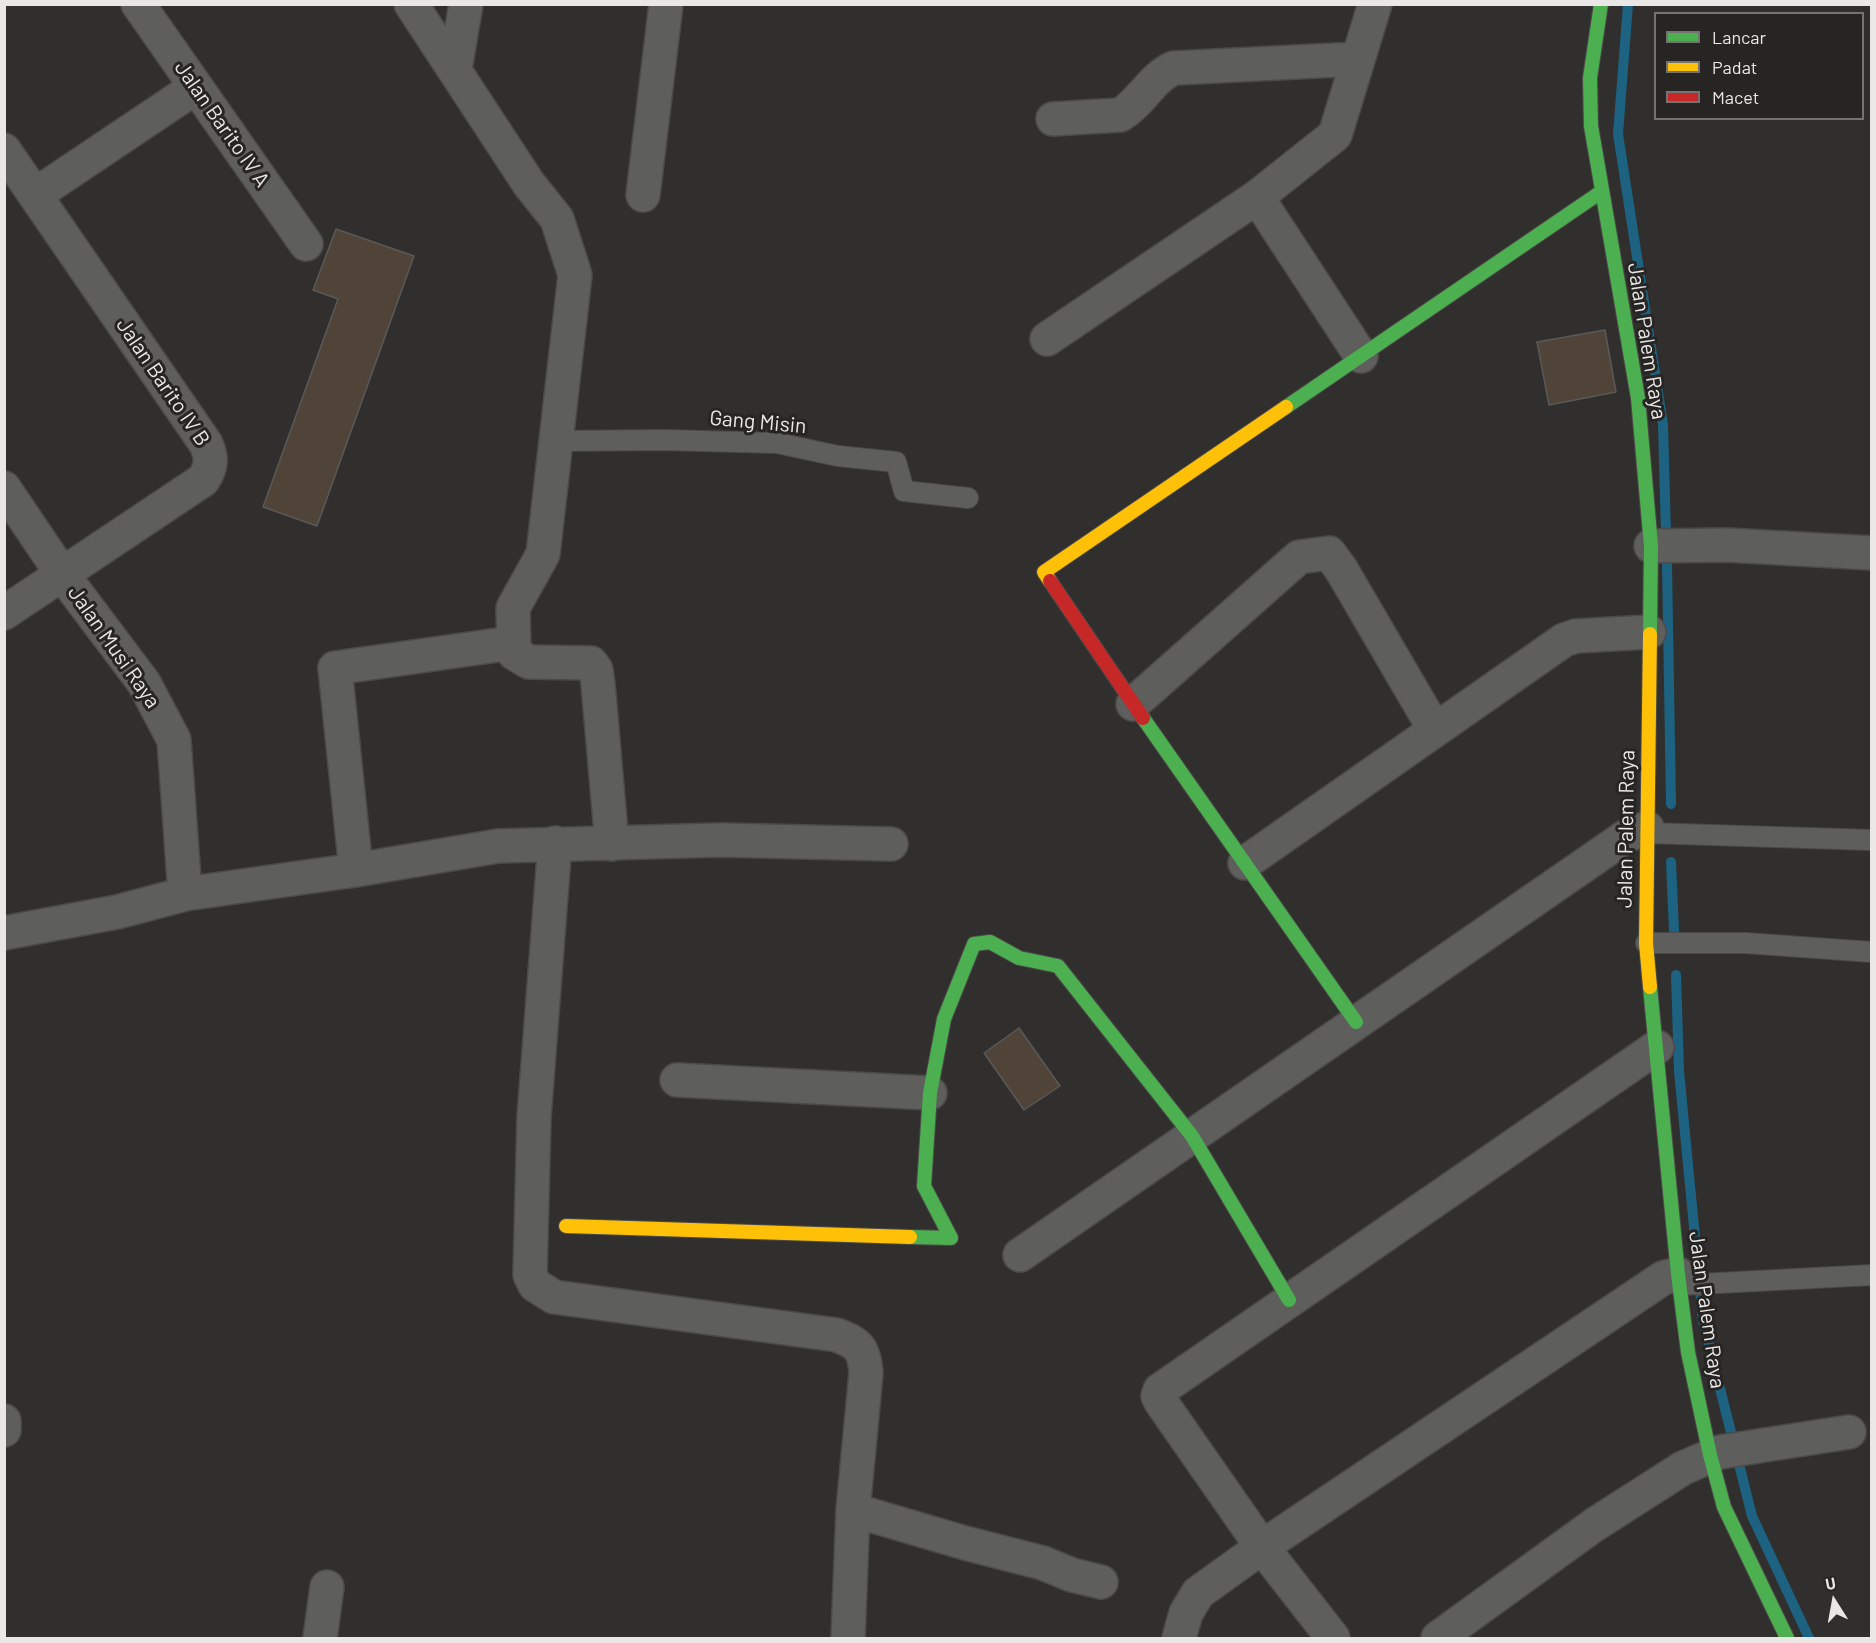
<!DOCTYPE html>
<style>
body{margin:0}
#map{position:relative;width:1876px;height:1643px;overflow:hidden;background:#302f2d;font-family:Barlow,sans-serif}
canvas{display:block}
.frame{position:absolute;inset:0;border:6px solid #e9e8e6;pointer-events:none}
.legend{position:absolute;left:1654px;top:12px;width:210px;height:108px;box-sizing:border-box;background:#272523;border:2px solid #757371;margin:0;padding:8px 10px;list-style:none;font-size:18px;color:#e9e8e6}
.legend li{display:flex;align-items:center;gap:12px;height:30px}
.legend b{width:30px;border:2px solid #757371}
.north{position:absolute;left:1804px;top:1571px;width:60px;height:60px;-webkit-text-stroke:4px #272523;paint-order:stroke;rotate:349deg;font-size:16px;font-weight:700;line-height:24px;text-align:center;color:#e9e8e6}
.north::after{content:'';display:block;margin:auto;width:21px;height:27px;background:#e9e8e6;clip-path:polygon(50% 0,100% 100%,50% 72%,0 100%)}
</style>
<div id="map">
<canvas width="1876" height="1643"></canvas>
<div class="frame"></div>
<ul class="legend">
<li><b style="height:8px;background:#4caf50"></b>Lancar</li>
<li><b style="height:8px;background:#ffc107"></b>Padat</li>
<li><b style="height:8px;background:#c62828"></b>Macet</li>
</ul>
<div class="north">U</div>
</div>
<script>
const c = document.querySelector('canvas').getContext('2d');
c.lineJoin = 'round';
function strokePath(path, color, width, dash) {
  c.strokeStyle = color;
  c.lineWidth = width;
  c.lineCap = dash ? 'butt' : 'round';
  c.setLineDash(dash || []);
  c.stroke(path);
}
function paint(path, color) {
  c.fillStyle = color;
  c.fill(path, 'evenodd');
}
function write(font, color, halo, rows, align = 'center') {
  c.font = font + ' Barlow,sans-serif';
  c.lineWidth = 6;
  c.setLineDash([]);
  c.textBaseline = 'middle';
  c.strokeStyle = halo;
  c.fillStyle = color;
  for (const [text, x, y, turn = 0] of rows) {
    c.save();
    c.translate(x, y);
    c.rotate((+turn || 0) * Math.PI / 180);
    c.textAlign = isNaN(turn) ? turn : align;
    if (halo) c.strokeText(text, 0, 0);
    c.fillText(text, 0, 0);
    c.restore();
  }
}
strokePath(new Path2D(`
 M 1628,4 L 1618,134 L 1663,425 L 1666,534
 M 1667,564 L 1671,804
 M 1671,862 L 1674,931
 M 1676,975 L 1679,1071 L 1703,1321 L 1752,1516 L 1809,1638`), '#1d6281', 10);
const building = new Path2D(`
 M 336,229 L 414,256 L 317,526 L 263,507 L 338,299 L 313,290 Z
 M 1605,330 L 1616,392 L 1549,405 L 1537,342 Z
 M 1019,1028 L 1060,1086 L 1024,1110 L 984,1053 Z`);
paint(building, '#504439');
strokePath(building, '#5a5958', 1.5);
const lane = new Path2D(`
 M 557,441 L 663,440 L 777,443 L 838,456 L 896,462 L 904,491 L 968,498
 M 1647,833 L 1872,840
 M 1646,943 L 1745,943 L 1872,952
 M 1680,1285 L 1872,1275`);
const street = new Path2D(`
 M 138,4 L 306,244
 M 411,4 L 529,184 L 557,219 L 575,275 L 543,554 L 513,608 L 514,653 L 529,662 L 591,663 L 596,670 L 598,684 L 612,844
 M 455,69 L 466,4
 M 1053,119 L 1120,115 C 1141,103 1152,77 1174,68 L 1358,59
 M 4,150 L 206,444 C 212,457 212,467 203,480 L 4,613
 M 35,195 L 196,87
 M 643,195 L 666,4
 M 1257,197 L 1361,356
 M 1047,339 L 1257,197 L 1335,135 L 1375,4
 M 4,488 L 62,574 L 144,683 L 174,740 L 185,894
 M 1651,546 L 1727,545 L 1872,553
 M 1133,704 L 1299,557 L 1329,553 L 1341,569 L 1435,730
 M 555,843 L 534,1117 L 530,1275 L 535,1285 L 554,1297 L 837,1335 C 859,1344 864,1348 866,1373 L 853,1510 L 848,1638
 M 1245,863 L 1564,640 L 1576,636 L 1649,632
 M 356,870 L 335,668 L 512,643
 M 4,933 L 117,912 L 185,894 L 356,870 L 498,846 L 721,840 L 891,844
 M 677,1080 L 930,1093
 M 1020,1255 L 1628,835 L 1647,828
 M 4,1421 L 4,1430
 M 853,1510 L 965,1543 L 1043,1563 L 1072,1575 L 1101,1582
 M 320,1638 L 327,1587
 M 1179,1638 L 1186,1613 L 1198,1593 L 1262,1547 L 1663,1278 L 1678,1274
 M 1333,1638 L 1262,1547 L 1161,1402 L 1158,1396 L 1160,1390 L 1657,1047
 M 1438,1638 L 1594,1525 L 1683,1468 L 1720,1452 L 1849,1432`);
const fast = new Path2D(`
 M 1601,4 L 1590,78 L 1591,126 L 1638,398 L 1651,546 L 1650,634
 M 1286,407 L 1601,192
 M 1143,718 L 1356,1022
 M 1650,987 L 1678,1274 L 1688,1352 L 1710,1455 L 1724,1507 L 1787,1638
 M 910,1237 L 951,1238 L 924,1186 L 930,1093 L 944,1019 L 974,944 L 990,942 L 1019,958 L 1058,966 L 1192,1136 L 1289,1300`);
const slow = new Path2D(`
 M 1050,581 L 1044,572 L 1286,407
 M 1650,634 L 1646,943 L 1650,987
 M 566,1226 L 910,1237`);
const jam = new Path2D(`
 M 1050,581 L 1143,718`);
strokePath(lane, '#4b4a48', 22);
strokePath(street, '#4b4a48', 36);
strokePath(fast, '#4b4a48', 16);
strokePath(slow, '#4b4a48', 16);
strokePath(jam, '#4b4a48', 16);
strokePath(lane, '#5e5e5d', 20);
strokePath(street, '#5e5e5d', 33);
strokePath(fast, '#4caf50', 14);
strokePath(slow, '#ffc107', 14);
strokePath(jam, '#c62828', 14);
write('21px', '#e9e8e6', '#272523', [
 ["Jalan Barito IV A",222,124,55],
 ["Jalan Palem Raya",1647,341,81],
 ["Jalan Barito IV B",163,382,56],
 ["Gang Misin",758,422,5],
 ["Jalan Musi Raya",114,647,55],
 ["Jalan Palem Raya",1626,829,-89],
 ["Jalan Palem Raya",1707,1310,82]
]);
</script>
